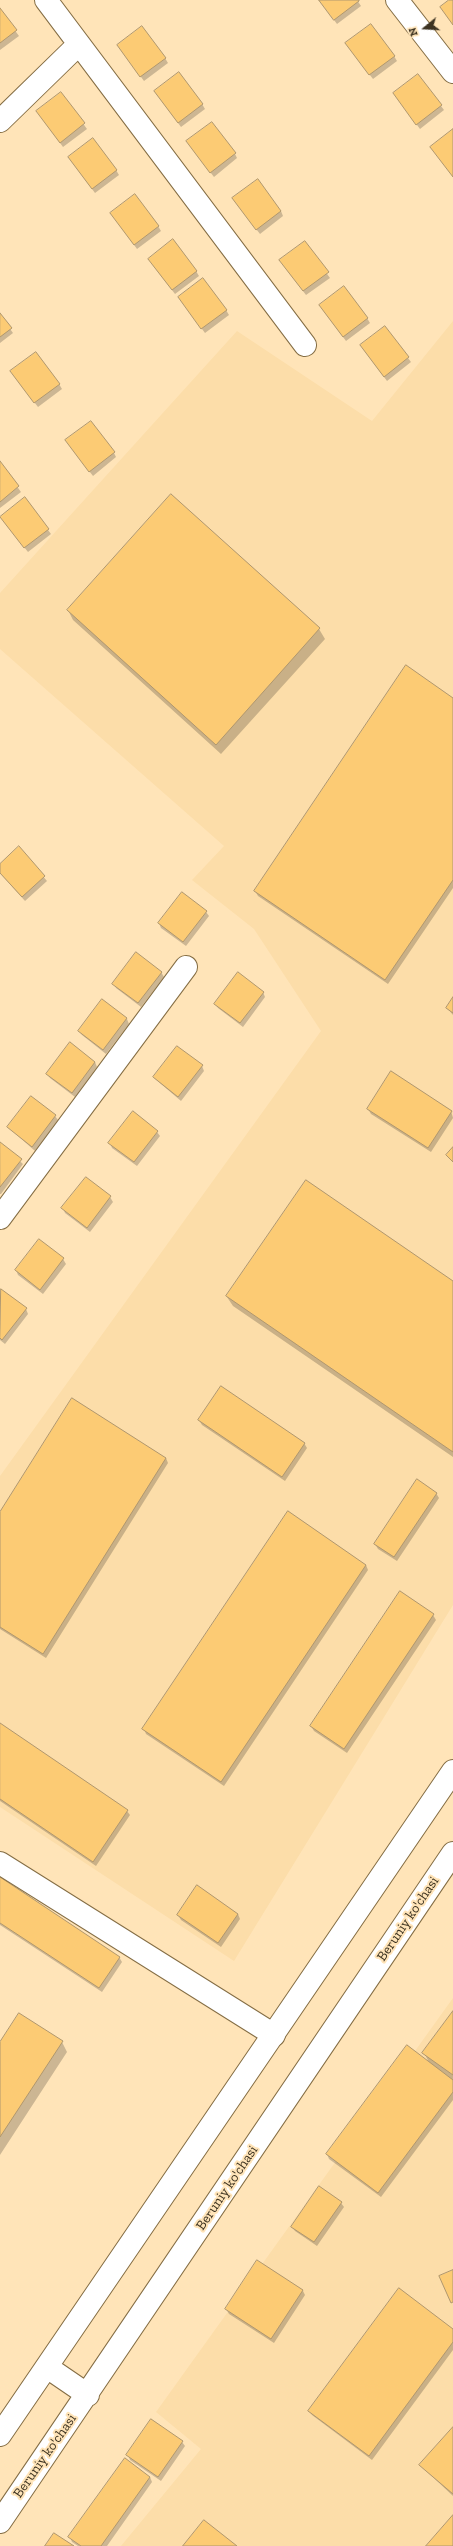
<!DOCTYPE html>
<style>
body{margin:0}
#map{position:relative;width:453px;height:2546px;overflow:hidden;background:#ffe4b8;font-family:"Zilla Slab",serif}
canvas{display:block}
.north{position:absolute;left:405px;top:8px;width:40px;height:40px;-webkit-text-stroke:3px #ffe4b8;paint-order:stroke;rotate:252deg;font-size:11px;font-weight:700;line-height:16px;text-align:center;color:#3d3321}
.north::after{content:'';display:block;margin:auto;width:14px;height:18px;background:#3d3321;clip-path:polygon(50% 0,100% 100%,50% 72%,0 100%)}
</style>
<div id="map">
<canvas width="453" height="2546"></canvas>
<div class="north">N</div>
</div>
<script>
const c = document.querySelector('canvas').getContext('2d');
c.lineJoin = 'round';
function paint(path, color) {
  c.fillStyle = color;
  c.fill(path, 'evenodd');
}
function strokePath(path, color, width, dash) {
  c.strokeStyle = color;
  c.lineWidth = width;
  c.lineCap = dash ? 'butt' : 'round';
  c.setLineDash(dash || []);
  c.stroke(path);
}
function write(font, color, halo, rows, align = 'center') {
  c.font = font + ' "Zilla Slab",serif';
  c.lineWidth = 4;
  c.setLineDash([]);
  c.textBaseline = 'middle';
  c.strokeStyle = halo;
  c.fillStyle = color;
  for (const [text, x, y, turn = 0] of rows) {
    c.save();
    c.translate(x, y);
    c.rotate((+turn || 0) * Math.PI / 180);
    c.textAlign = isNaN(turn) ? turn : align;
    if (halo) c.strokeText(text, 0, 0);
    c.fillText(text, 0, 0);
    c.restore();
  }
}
paint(new Path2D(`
 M 453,321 L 453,1605 L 234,1961 L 0,1807 L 0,1476 L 321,1031 L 254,929 L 192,880 L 224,846 L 0,649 L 0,593 L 237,331 L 372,421 Z
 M 453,1998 L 453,2546 L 121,2546 L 201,2449 L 156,2412 Z`), '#fcdda9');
paint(new Path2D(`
 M 319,0 L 357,0 L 361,6 L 337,24 Z
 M 0,10 L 19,36 L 0,50 Z
 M 118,46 L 165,58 L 168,63 L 144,81 Z
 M 349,48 L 394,56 L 397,61 L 373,79 Z
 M 418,75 L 444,110 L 420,129 L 397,98 Z
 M 155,92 L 202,104 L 205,109 L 181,127 Z
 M 61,93 L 87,129 L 63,147 L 37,111 Z
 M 190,146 L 235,154 L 237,158 L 214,177 Z
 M 69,158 L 116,170 L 119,175 L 95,193 Z
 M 236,203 L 281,211 L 283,216 L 260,234 Z
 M 111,213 L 158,226 L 161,231 L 137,249 Z
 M 304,242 L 330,278 L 306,295 L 283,265 Z
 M 152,264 L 196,271 L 199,276 L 175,294 Z
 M 179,298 L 226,310 L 229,315 L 205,333 Z
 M 323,310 L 367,318 L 370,323 L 346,341 Z
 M 0,315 L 13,333 L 0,343 Z
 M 385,327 L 411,362 L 387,381 L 364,350 Z
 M 14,376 L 59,384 L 62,389 L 38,407 Z
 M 69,445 L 114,453 L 116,457 L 93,476 Z
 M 0,463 L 21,492 L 0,508 Z
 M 171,495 L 319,629 L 325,639 L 221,754 L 73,620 L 68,610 Z
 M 25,499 L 51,534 L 28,552 L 4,522 Z
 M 453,699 L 453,888 L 388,984 L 258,896 L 255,891 Z
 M 19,848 L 47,881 L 25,901 L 0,873 L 0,865 Z
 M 206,912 L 209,916 L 186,946 L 161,928 L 159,923 Z
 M 161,972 L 164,977 L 141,1007 L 116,988 L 114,984 Z
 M 263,992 L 265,997 L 243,1027 L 218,1008 L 215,1004 Z
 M 453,999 L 453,1015 L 447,1008 Z
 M 102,1001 L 127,1019 L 129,1024 L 106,1054 L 82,1035 L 79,1031 Z
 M 95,1062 L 97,1067 L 75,1097 L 50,1078 L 47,1074 Z
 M 202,1066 L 204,1071 L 181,1101 L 154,1078 Z
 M 368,1109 L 451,1111 L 453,1118 L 431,1152 L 371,1114 Z
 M 55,1116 L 58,1120 L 35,1151 L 8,1127 Z
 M 157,1132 L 160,1136 L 137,1166 L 112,1148 L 110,1143 Z
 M 0,1143 L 23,1164 L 1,1194 L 0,1194 Z
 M 110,1197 L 113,1202 L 90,1232 L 65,1213 L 63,1208 Z
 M 63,1259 L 66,1264 L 43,1294 L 18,1275 L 16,1270 Z
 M 453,1282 L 453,1457 L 233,1306 L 227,1297 Z
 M 1,1290 L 26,1309 L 28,1314 L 5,1344 L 0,1340 Z
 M 199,1420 L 304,1443 L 307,1448 L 285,1481 L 202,1425 Z
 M 166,1458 L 168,1463 L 46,1658 L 0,1629 L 0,1514 Z
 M 436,1493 L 439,1498 L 397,1561 L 378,1549 L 375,1544 Z
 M 366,1565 L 368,1570 L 224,1786 L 146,1734 L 144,1729 Z
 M 433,1615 L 436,1620 L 347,1753 L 314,1731 L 311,1726 Z
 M 0,1724 L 127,1811 L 130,1815 L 96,1866 L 0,1801 Z
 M 0,1878 L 119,1957 L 122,1962 L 102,1992 L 0,1925 Z
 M 238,1914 L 240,1919 L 221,1947 L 181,1920 L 178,1915 Z
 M 453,2013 L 453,2100 L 381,2197 L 329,2159 L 327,2154 L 430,2064 L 424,2053 Z
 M 62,2042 L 67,2052 L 0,2155 L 0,2044 Z
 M 341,2203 L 344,2207 L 317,2246 L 295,2231 L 292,2227 Z
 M 303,2291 L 305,2295 L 274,2343 L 229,2314 L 226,2309 Z
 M 453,2330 L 453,2350 L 372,2460 L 312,2415 L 309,2411 Z
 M 453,2428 L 453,2496 L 420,2465 Z
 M 182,2442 L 185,2446 L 161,2481 L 130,2460 L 128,2455 Z
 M 150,2477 L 152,2482 L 107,2546 L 78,2546 L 72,2542 L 70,2537 Z`), '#0003');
const building = new Path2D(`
 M 319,0 L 359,0 L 359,1 L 334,20 Z
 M 449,0 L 453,0 L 453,25 L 440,7 Z
 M 0,8 L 17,30 L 0,43 Z
 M 371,24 L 395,56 L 369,75 L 345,43 Z
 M 142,26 L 166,58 L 140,77 L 117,45 Z
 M 179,72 L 203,104 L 178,123 L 154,91 Z
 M 418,74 L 442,105 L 416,125 L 393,93 Z
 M 61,92 L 85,123 L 60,143 L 36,111 Z
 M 212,122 L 236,153 L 210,173 L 186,141 Z
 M 453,129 L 453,177 L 430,147 Z
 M 93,138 L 117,170 L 92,189 L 68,157 Z
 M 258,179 L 281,211 L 256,230 L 232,198 Z
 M 135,194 L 159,226 L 134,245 L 110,213 Z
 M 173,239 L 197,271 L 172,290 L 148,259 Z
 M 305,241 L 329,272 L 303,291 L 279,260 Z
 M 203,278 L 227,310 L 201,329 L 178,297 Z
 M 344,286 L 368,318 L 343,337 L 319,305 Z
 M 0,313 L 12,328 L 0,337 Z
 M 385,326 L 409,357 L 384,377 L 360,345 Z
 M 36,352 L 60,384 L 34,403 L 10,371 Z
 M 91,421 L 115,452 L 89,472 L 65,440 Z
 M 0,461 L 19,486 L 0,502 Z
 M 171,494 L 320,628 L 216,745 L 67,610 Z
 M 25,497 L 49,529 L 24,548 L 0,517 Z
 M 406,665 L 453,698 L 453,880 L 385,980 L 254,891 Z
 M 19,846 L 45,876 L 22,897 L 0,873 L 0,864 Z
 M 182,892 L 207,911 L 183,942 L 158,923 Z
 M 136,952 L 162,972 L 138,1003 L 112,984 Z
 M 238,972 L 264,992 L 240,1023 L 214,1004 Z
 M 453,997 L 453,1013 L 446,1008 Z
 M 102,999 L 127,1018 L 103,1050 L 78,1031 Z
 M 70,1042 L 95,1062 L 72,1093 L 46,1074 Z
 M 177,1046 L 203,1065 L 178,1097 L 153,1077 Z
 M 391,1071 L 452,1111 L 428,1148 L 367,1109 Z
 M 31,1096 L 56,1115 L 32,1147 L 7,1127 Z
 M 133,1111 L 158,1131 L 134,1162 L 108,1143 Z
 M 0,1142 L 22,1159 L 0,1187 Z
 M 453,1147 L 453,1162 L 446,1155 Z
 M 86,1177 L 111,1196 L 87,1228 L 61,1208 Z
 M 306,1180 L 453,1281 L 453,1452 L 226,1296 Z
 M 39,1239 L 64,1258 L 40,1290 L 15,1270 Z
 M 1,1289 L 27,1308 L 2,1340 L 0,1338 Z
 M 221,1386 L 305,1443 L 282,1477 L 198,1420 Z
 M 72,1398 L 166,1458 L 43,1654 L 0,1627 L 0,1512 Z
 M 417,1479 L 437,1493 L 394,1557 L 374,1544 Z
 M 288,1511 L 366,1565 L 221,1782 L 142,1729 Z
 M 400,1591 L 434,1614 L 344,1749 L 310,1726 Z
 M 0,1723 L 128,1810 L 93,1862 L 0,1799 Z
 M 0,1877 L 120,1957 L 99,1988 L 0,1923 Z
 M 197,1885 L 238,1914 L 218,1943 L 177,1915 Z
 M 453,2011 L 453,2075 L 422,2053 Z
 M 19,2013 L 63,2041 L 0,2137 L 0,2042 Z
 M 407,2045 L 453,2080 L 453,2092 L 378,2193 L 326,2154 Z
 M 319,2186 L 342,2202 L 314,2242 L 291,2227 Z
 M 257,2260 L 303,2290 L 271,2339 L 225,2309 Z
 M 453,2270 L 453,2302 L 451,2303 L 439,2276 Z
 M 399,2288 L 453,2329 L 453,2342 L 369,2456 L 308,2411 Z
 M 151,2419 L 183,2441 L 158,2477 L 126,2455 Z
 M 453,2427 L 453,2494 L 419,2465 Z
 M 125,2458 L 150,2477 L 101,2546 L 81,2546 L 68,2537 Z
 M 453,2515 L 453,2546 L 426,2546 Z
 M 204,2520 L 237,2546 L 183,2546 Z
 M 54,2533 L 74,2546 L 45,2546 Z`);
paint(building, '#fccb74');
strokePath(building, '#b0976e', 1);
const minor = new Path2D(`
 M 46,0 L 305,345
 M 397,0 L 453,72
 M 0,121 L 79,44
 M 0,1218 L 186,967
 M 0,1863 L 274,2035`);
const secondary = new Path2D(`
 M 47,2367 L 88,2395
 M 0,2435 L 453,1771
 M 0,2522 L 453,1853`);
strokePath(minor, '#846d44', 24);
strokePath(secondary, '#846d44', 24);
strokePath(minor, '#fff', 22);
strokePath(secondary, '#fff', 22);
write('14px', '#3d3321', '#ffe4b8', [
 ["Beruniy ko'chasi",408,1919,-56],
 ["Beruniy ko'chasi",227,2188,-56],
 ["Beruniy ko'chasi",45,2456,-55]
]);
</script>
